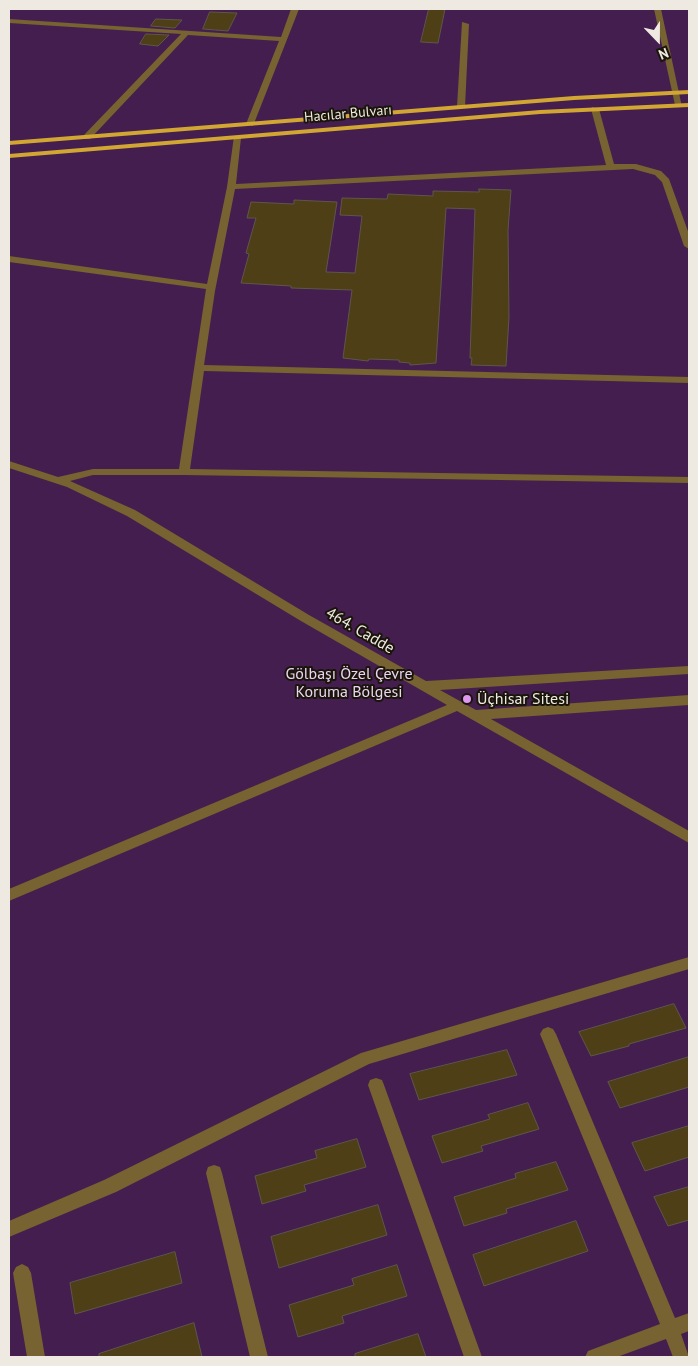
<!DOCTYPE html>
<meta charset="utf-8">
<style>
body{margin:0}
#map{position:relative;width:698px;height:1366px;overflow:hidden;background:#231e12;font-family:"PT Sans",sans-serif}
canvas{display:block}
.frame{position:absolute;inset:0;border:10px solid #eeeae2;pointer-events:none}
.north{position:absolute;left:633px;top:15px;width:50px;height:50px;-webkit-text-stroke:4px #191509;paint-order:stroke;rotate:158deg;font-size:14px;font-weight:700;line-height:20px;text-align:center;color:#eeeae2}
.north::after{content:'';display:block;margin:auto;width:18px;height:22px;background:#eeeae2;clip-path:polygon(50% 0,100% 100%,50% 72%,0 100%)}
</style>
<div id="map">
<canvas width="698" height="1366"></canvas>
<div class="frame"></div>
<div class="north">N</div>
</div>
<script>
const c = document.querySelector('canvas').getContext('2d');
c.lineJoin = 'round';
function paint(path, color) {
  c.fillStyle = color;
  c.fill(path, 'evenodd');
}
function strokePath(path, color, width, dash) {
  c.strokeStyle = color;
  c.lineWidth = width;
  c.lineCap = dash ? 'butt' : 'round';
  c.setLineDash(dash || []);
  c.stroke(path);
}
function write(font, color, halo, rows, align = 'center') {
  c.font = font + ' "PT Sans",sans-serif';
  c.lineWidth = 4;
  c.setLineDash([]);
  c.textBaseline = 'middle';
  c.strokeStyle = halo;
  c.fillStyle = color;
  for (const [text, x, y, turn = 0] of rows) {
    c.save();
    c.translate(x, y);
    c.rotate((+turn || 0) * Math.PI / 180);
    c.textAlign = isNaN(turn) ? turn : align;
    if (halo) c.strokeText(text, 0, 0);
    c.fillText(text, 0, 0);
    c.restore();
  }
}
paint(new Path2D(`
 M 9,9 L 689,9 L 689,1357 L 9,1357 Z`), '#441e4e');
const building = new Path2D(`
 M 429,9 L 445,9 L 438,43 L 421,42 Z
 M 210,12 L 237,13 L 228,31 L 203,29 Z
 M 156,19 L 182,20 L 175,28 L 151,26 Z
 M 146,34 L 169,35 L 158,46 L 140,44 Z
 M 479,189 L 511,190 L 508,230 L 509,317 L 506,366 L 471,365 L 472,358 L 470,358 L 475,209 L 446,208 L 436,363 L 410,365 L 410,363 L 399,362 L 399,360 L 369,359 L 368,361 L 343,358 L 352,290 L 291,288 L 291,286 L 241,283 L 249,254 L 246,253 L 256,218 L 247,218 L 251,202 L 294,204 L 294,200 L 337,202 L 326,272 L 355,273 L 362,216 L 340,215 L 342,198 L 387,199 L 388,194 L 433,196 L 433,191 L 479,192 Z
 M 674,1004 L 686,1028 L 629,1044 L 629,1046 L 591,1056 L 579,1032 Z
 M 507,1050 L 517,1075 L 419,1100 L 410,1074 Z
 M 689,1057 L 689,1087 L 620,1108 L 608,1082 Z
 M 528,1103 L 539,1129 L 481,1146 L 483,1151 L 442,1163 L 432,1136 L 490,1119 L 488,1115 Z
 M 689,1126 L 689,1157 L 645,1171 L 632,1143 Z
 M 357,1139 L 366,1167 L 304,1185 L 306,1191 L 262,1204 L 255,1176 L 317,1158 L 315,1151 Z
 M 556,1162 L 568,1190 L 506,1209 L 507,1213 L 464,1226 L 454,1197 L 516,1178 L 515,1174 Z
 M 689,1187 L 689,1220 L 668,1226 L 654,1197 Z
 M 378,1205 L 387,1235 L 279,1268 L 271,1237 Z
 M 576,1221 L 588,1251 L 484,1286 L 473,1255 Z
 M 175,1252 L 182,1283 L 75,1314 L 70,1283 Z
 M 397,1265 L 407,1296 L 342,1316 L 344,1323 L 298,1337 L 289,1305 L 354,1285 L 352,1279 Z
 M 194,1323 L 202,1357 L 99,1357 L 99,1354 Z
 M 418,1334 L 426,1357 L 355,1357 L 355,1354 Z`);
paint(building, '#4f3f17');
strokePath(building, '#5d574a', 1);
paint(new Path2D(`
 M 291,9 L 299,9 L 253,126 L 246,124 L 279,41 L 188,35 L 90,139 L 84,139 L 84,135 L 181,34 L 9,23 L 9,19 L 281,37 Z
 M 654,9 L 661,9 L 682,107 L 675,105 Z
 M 462,22 L 469,24 L 465,107 L 461,109 L 457,107 Z
 M 592,107 L 599,109 L 614,164 L 636,164 L 661,171 L 669,179 L 689,234 L 689,249 L 684,246 L 662,182 L 655,175 L 633,169 L 235,189 L 215,291 L 204,365 L 689,377 L 689,383 L 204,371 L 190,469 L 689,477 L 689,483 L 184,475 L 93,475 L 70,481 L 135,510 L 309,615 L 426,681 L 689,666 L 689,674 L 440,690 L 476,710 L 689,695 L 689,705 L 491,719 L 689,831 L 689,843 L 457,711 L 9,901 L 9,889 L 447,705 L 301,621 L 127,516 L 67,487 L 9,468 L 9,461 L 58,477 L 93,469 L 179,469 L 206,289 L 9,262 L 9,256 L 207,284 L 227,187 L 234,136 L 241,138 L 236,184 L 606,165 L 591,109 Z
 M 689,957 L 689,969 L 369,1064 L 116,1192 L 9,1237 L 9,1221 L 104,1180 L 361,1053 Z
 M 548,1027 L 553,1029 L 556,1034 L 675,1318 L 689,1313 L 689,1331 L 681,1334 L 689,1357 L 673,1357 L 666,1339 L 617,1357 L 585,1357 L 588,1351 L 660,1324 L 540,1034 L 543,1029 Z
 M 376,1078 L 382,1080 L 384,1085 L 482,1357 L 464,1357 L 368,1085 L 370,1080 Z
 M 214,1165 L 220,1167 L 222,1173 L 268,1357 L 250,1357 L 206,1173 L 208,1167 Z
 M 22,1264 L 28,1267 L 31,1273 L 45,1357 L 27,1357 L 13,1273 L 16,1267 Z`), '#776231');
paint(new Path2D(`
 M 689,90 L 689,94 L 574,100 L 9,145 L 9,141 L 574,96 Z
 M 689,103 L 689,107 L 540,114 L 9,158 L 9,154 L 540,110 Z`), '#d2a632');
for (const [x, y, r, color] of [
 [467,699,5,"#de98f2"]
]) {
  const dot = new Path2D();
  dot.arc(x, y, r, 0, 2 * Math.PI);
  c.fillStyle = color;
  c.fill(dot);
  strokePath(dot, '#191509', 2);
}
write('14px', '#eeeae2', '#191509', [
 ["Hacılar Bulvarı",348,114,-5]
]);
write('16px', '#eeeae2', '#191509', [
 ["464. Cadde",360,631,30]
]);
write('16px', '#edd4f5', '#191509', [
 ["Gölbaşı Özel Çevre",349,674],
 ["Koruma Bölgesi",349,692]
]);
write('16px', '#eeeae2', '#191509', [
 ["Üçhisar Sitesi",477,699]
], 'left');
</script>
